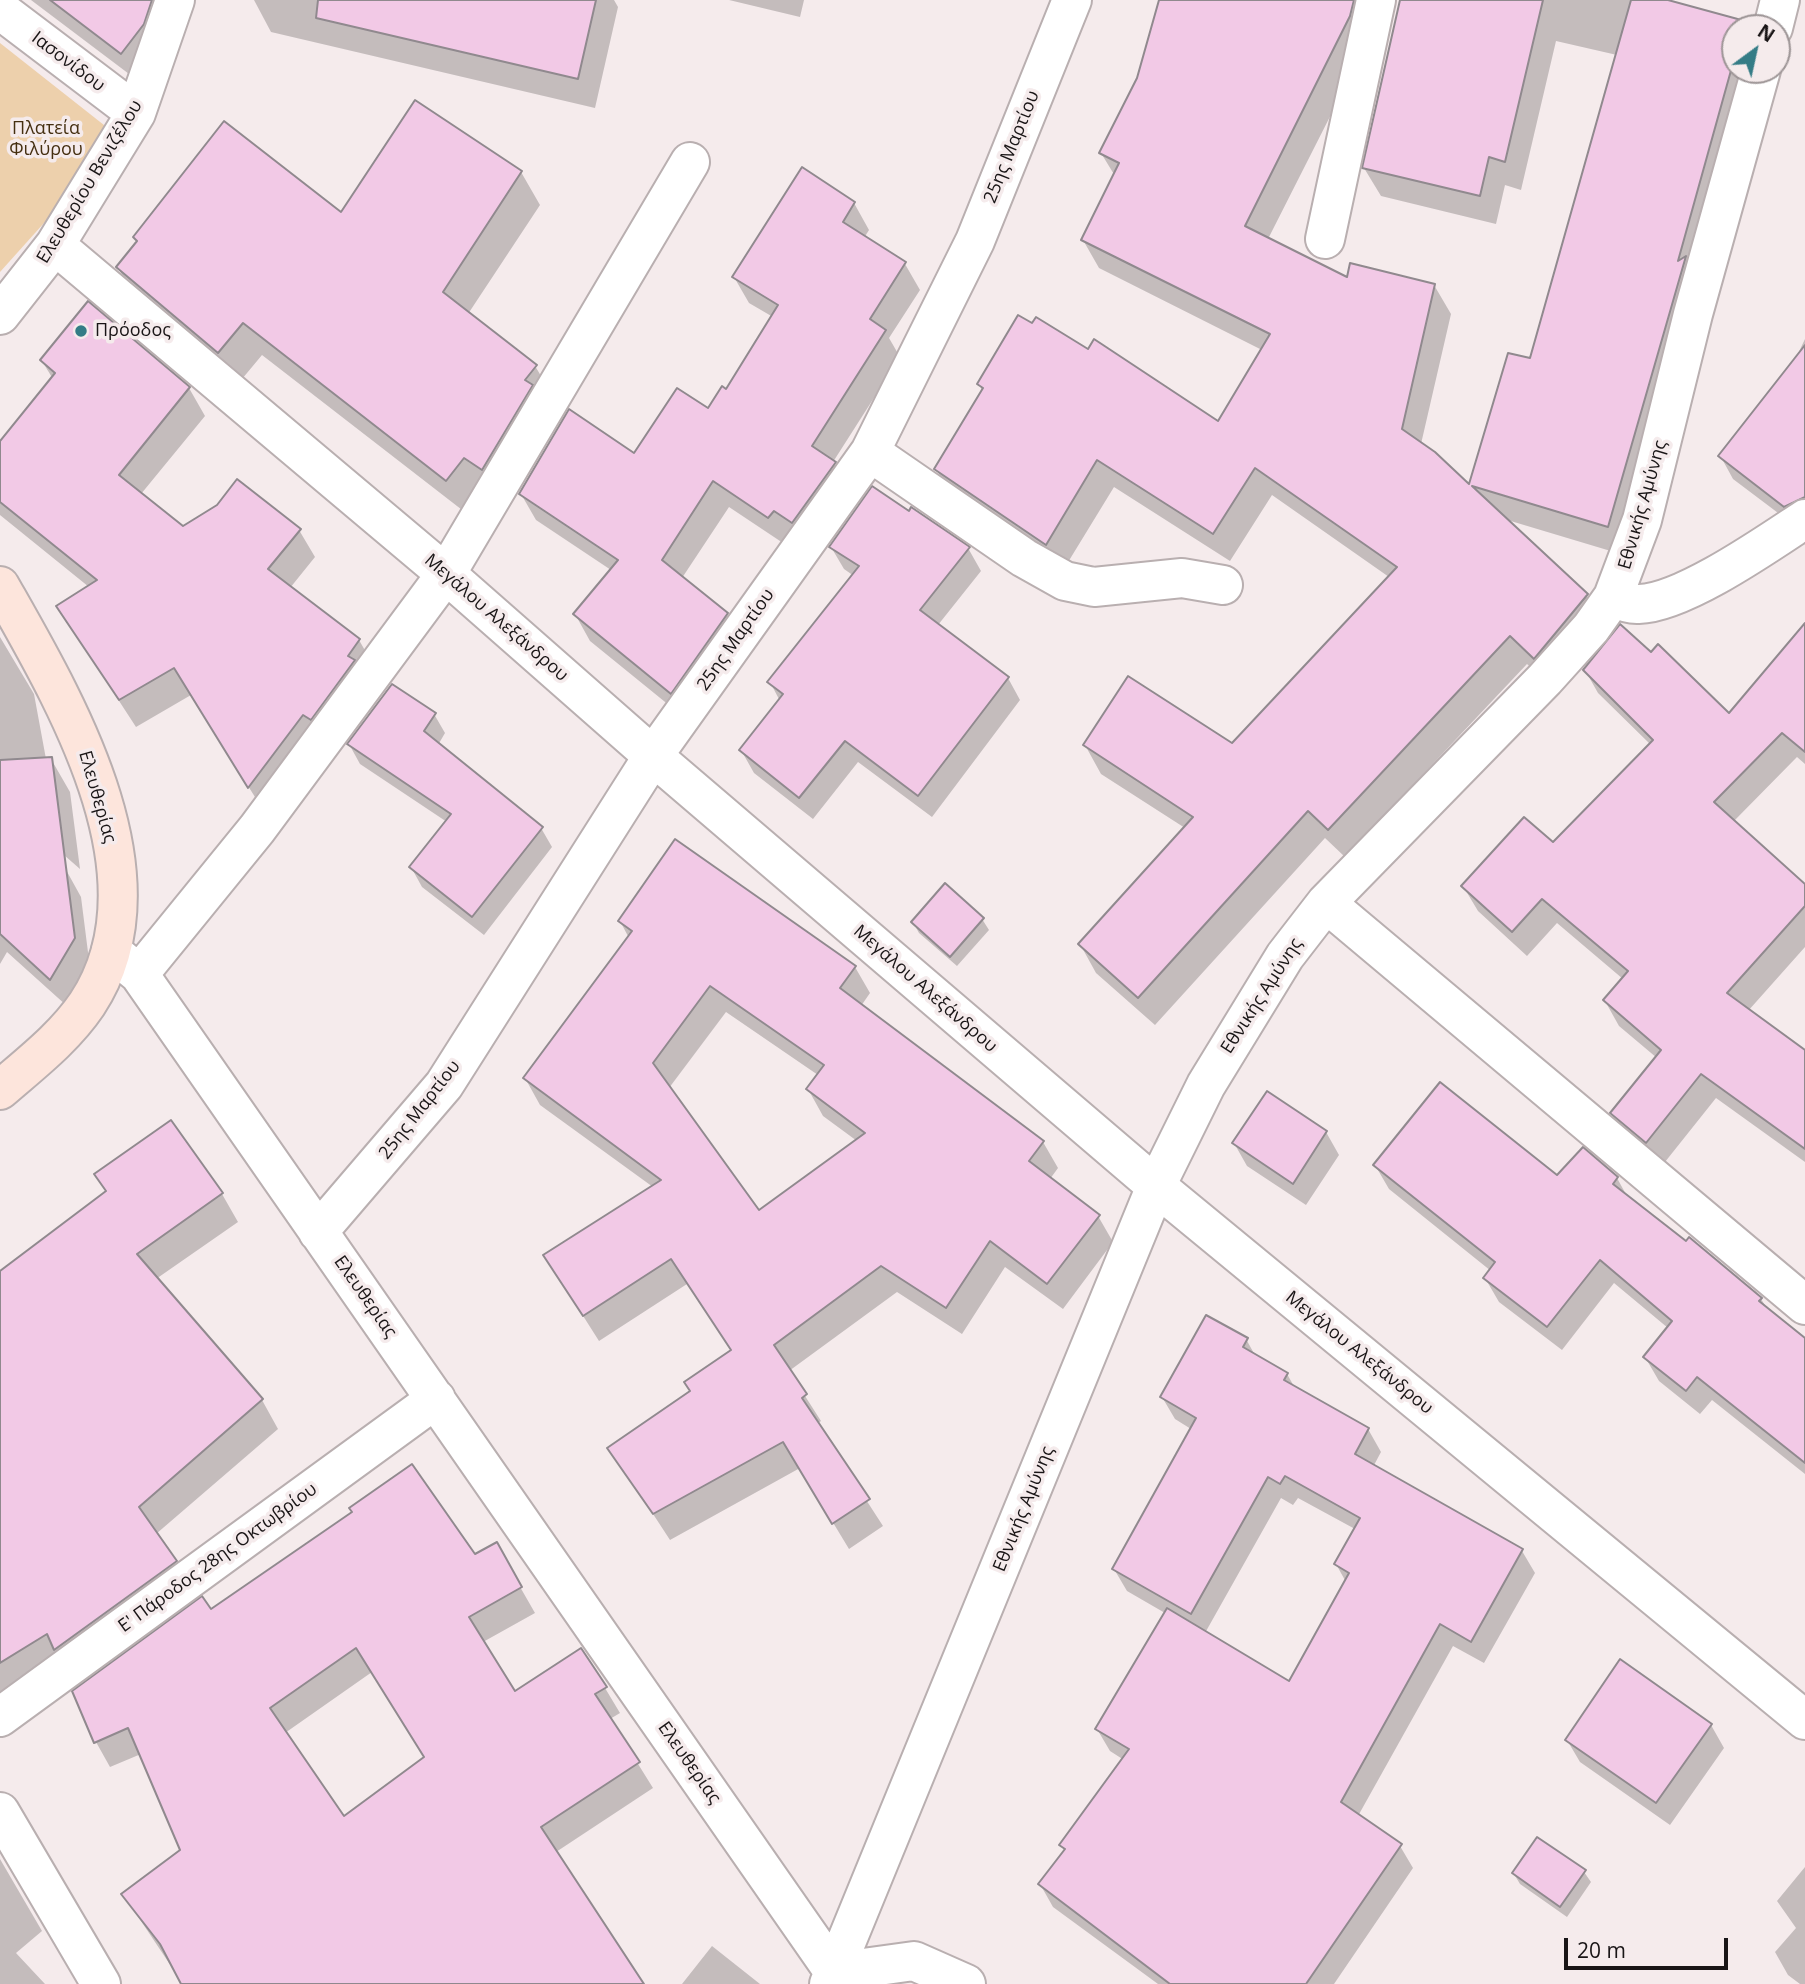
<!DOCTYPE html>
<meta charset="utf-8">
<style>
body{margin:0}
#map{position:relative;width:1805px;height:1984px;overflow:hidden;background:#f5ebec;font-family:"Open Sans",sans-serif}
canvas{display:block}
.north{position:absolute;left:1721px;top:14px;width:70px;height:70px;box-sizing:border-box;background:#f5ebec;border:2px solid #9d9596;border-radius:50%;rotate:33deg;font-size:19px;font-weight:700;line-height:28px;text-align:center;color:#191516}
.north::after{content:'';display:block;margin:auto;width:24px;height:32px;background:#347c86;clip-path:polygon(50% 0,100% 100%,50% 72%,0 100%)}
.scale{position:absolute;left:1564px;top:1938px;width:164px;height:32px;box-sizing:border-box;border:4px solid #191516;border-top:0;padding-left:9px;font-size:21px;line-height:24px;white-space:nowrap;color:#191516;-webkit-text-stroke:5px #f5ebec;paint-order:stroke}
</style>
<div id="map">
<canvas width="1805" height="1984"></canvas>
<div class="north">N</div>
<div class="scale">20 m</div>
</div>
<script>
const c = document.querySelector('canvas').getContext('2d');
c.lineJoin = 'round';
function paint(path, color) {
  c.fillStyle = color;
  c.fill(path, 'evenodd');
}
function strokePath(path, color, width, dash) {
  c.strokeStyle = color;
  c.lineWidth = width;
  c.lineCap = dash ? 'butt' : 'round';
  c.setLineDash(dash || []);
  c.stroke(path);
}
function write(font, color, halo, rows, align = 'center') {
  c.font = font + ' "Open Sans",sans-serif';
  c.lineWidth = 7;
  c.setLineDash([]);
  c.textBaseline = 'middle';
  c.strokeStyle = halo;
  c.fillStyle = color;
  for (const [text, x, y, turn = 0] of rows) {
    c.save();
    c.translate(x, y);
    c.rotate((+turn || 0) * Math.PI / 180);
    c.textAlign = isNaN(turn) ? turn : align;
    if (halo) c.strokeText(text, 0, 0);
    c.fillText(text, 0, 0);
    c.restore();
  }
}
paint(new Path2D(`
 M 0,43 L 109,129 L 53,213 L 0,272 Z`), '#edd0ac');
paint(new Path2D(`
 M 31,0 L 173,0 L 137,80 Z
 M 254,0 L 614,0 L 618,7 L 595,108 L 271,32 Z
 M 729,0 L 804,0 L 800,17 Z
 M 1161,0 L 1389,0 L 1268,239 L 1348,279 L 1434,285 L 1451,314 L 1421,444 L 1470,487 L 1531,360 L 1617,55 L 1556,41 L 1521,190 L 1505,185 L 1496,224 L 1381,196 L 1364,168 L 1402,0 L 1661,0 L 1743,23 L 1746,28 L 1735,28 L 1735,70 L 1755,70 L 1624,555 L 1504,519 L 1587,596 L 1603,624 L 1551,686 L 1527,664 L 1345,857 L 1325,838 L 1155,1025 L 1096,973 L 1080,944 L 1185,828 L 1101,774 L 1085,745 L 1232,745 L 1389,577 L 1272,495 L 1230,561 L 1114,487 L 1062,572 L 952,498 L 936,469 L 983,392 L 979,384 L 1089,351 L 1219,423 L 1262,350 L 1099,268 L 1083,240 L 1115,176 L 1101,153 L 1139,79 Z
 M 521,172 L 540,205 L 468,314 L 535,366 L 555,399 L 466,513 L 262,355 L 237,385 L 137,301 L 118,268 Z
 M 854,203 L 869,230 L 864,238 L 905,264 L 920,290 L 889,338 L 900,357 L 833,462 L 850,490 L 783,543 L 729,507 L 682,578 L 727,614 L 742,640 L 686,719 L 590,641 L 575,614 L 611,570 L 536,520 L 521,494 L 635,455 L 708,411 L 727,391 L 773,317 L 749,303 L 734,277 Z
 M 1805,339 L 1805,525 L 1798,528 L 1733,479 L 1721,457 L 1794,362 Z
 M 42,361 L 189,388 L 205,416 L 141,494 L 183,528 L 299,530 L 315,557 L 290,588 L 359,640 L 375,668 L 265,813 L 191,695 L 136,727 L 58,607 L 89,587 L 0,515 L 0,443 L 53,379 Z
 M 831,547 L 968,548 L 981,571 L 938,625 L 1008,678 L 1020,700 L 932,817 L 858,762 L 813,819 L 754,773 L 741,750 L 780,701 L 770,682 L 854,576 L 844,569 Z
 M 1805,626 L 1805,764 L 1797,757 L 1733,822 L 1805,886 L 1805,947 L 1748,1011 L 1805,1053 L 1805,1162 L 1716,1098 L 1661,1167 L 1627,1139 L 1612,1113 L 1657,1058 L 1619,1026 L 1605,1001 L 1623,979 L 1557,923 L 1527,956 L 1478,911 L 1463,886 L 1553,844 L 1651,745 L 1598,693 L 1585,670 L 1674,677 L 1729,715 Z
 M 0,637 L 34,694 L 46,759 L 51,759 L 70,792 L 80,869 L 0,799 Z
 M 434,714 L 445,733 L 438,745 L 541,828 L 552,847 L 484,935 L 422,887 L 411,867 L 447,822 L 360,764 L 349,744 Z
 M 0,833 L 65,868 L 81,897 L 90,968 L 67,1006 L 7,952 L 0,964 Z
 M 982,919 L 989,930 L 957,966 L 919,933 L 913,922 Z
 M 620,921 L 855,967 L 870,993 L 861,1006 L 1043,1142 L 1058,1168 L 1050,1179 L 1098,1216 L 1113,1242 L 1063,1309 L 1005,1267 L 962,1334 L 897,1292 L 789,1371 L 821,1421 L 817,1424 L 883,1526 L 849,1549 L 800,1468 L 670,1540 L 610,1448 L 692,1391 L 732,1351 L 687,1284 L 599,1341 L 545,1256 L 653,1187 L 540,1105 L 525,1078 L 629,938 ZM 726,1012 L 818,1075 L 808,1089 L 823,1116 L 857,1141 L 759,1213 L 669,1088 Z
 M 1326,1132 L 1339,1155 L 1306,1205 L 1247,1166 L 1234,1143 Z
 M 1375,1165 L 1557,1177 L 1617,1178 L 1628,1198 L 1761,1299 L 1768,1310 L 1805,1340 L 1805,1474 L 1712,1400 L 1700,1414 L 1659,1381 L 1645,1357 L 1668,1328 L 1614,1283 L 1562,1350 L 1499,1302 L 1485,1278 L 1491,1271 L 1389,1189 Z
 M 96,1175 L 222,1194 L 238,1222 L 156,1279 L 262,1400 L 278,1429 L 156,1534 L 192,1590 L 0,1701 L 0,1273 L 106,1192 Z
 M 1246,1339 L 1256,1357 L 1287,1374 L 1295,1388 L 1368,1429 L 1381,1452 L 1373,1467 L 1522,1551 L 1535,1573 L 1484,1663 L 1453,1646 L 1358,1816 L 1400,1846 L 1413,1868 L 1334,1984 L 1158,1984 L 1053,1907 L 1040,1884 L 1065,1852 L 1061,1845 L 1124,1760 L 1110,1751 L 1097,1729 L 1165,1613 L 1127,1591 L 1114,1569 L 1191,1429 L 1175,1419 L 1162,1397 ZM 1281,1498 L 1293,1505 L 1298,1498 L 1355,1529 L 1336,1564 L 1346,1582 L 1289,1683 L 1205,1633 Z
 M 496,1545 L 535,1613 L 483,1642 L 514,1693 L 605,1688 L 620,1713 L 610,1719 L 653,1788 L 556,1852 L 641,1984 L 183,1984 L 123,1894 L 182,1850 L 141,1754 L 110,1767 L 96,1742 L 211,1612 L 474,1556 ZM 372,1672 L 425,1758 L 343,1818 L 285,1733 Z
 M 1711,1725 L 1724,1748 L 1670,1825 L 1580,1762 L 1567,1740 Z
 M 0,1859 L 42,1931 L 16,1953 L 45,1984 L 0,1984 Z
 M 1805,1867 L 1805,1984 L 1800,1984 L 1788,1975 L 1775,1952 L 1796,1928 L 1777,1901 Z
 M 1584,1872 L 1591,1882 L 1567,1917 L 1520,1884 L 1514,1874 Z
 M 712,1946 L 760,1984 L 682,1984 Z`), '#0003');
const building = new Path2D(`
 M 50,0 L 152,0 L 144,24 L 121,54 Z
 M 318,0 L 596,0 L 578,79 L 316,18 Z
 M 1159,0 L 1354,0 L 1350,16 L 1245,226 L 1347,277 L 1350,263 L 1435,284 L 1402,429 L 1435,452 L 1469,484 L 1508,353 L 1530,358 L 1631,0 L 1668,0 L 1745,21 L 1743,28 L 1735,28 L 1735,56 L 1678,261 L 1686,256 L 1608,527 L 1472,486 L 1588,594 L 1534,659 L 1510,636 L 1328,830 L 1308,811 L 1138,998 L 1078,944 L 1193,817 L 1083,745 L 1128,676 L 1232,743 L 1397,567 L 1255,468 L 1213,534 L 1097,460 L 1046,545 L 934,469 L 983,388 L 977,384 L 1018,315 L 1032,323 L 1036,317 L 1088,349 L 1094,339 L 1218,421 L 1270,334 L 1081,240 L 1119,163 L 1099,153 L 1137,78 Z
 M 1400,0 L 1543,0 L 1505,162 L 1489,157 L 1480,196 L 1362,168 Z
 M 415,100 L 522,171 L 443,292 L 537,365 L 525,380 L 533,385 L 482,470 L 464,458 L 446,481 L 243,323 L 218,353 L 116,267 L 137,241 L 133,237 L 224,121 L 341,212 Z
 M 802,167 L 855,202 L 843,222 L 906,262 L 870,319 L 886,330 L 812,446 L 836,462 L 792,523 L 774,511 L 768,518 L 713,481 L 662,560 L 728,613 L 671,694 L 573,614 L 618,560 L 519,494 L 569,409 L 634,453 L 677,388 L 708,408 L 722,386 L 726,389 L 778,305 L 732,277 Z
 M 88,301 L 190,387 L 119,475 L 183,526 L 217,505 L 237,479 L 301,529 L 268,569 L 360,639 L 348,656 L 355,660 L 311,720 L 303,715 L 248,788 L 174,668 L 119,700 L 56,606 L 97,580 L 0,502 L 0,441 L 55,373 L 40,360 Z
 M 1805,345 L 1805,497 L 1784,507 L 1718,456 Z
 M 872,486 L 909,511 L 911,507 L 970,547 L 920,610 L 1009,677 L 918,796 L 845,741 L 799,798 L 739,750 L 783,694 L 767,682 L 859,566 L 829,547 Z
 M 1805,623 L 1805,752 L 1782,733 L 1714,802 L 1805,884 L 1805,906 L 1727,993 L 1805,1050 L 1805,1149 L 1701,1074 L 1646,1143 L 1610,1113 L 1661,1050 L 1603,1000 L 1628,971 L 1542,899 L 1512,932 L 1461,886 L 1524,817 L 1553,842 L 1653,740 L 1583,670 L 1620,624 L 1651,652 L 1658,644 L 1729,713 Z
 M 392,684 L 436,713 L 424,731 L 543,827 L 472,917 L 409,867 L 451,814 L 347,744 Z
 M 52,757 L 75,938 L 50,980 L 0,934 L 0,760 Z
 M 675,839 L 856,966 L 840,988 L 1044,1141 L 1029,1161 L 1100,1215 L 1047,1284 L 990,1241 L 946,1308 L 881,1266 L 774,1345 L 807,1394 L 802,1398 L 870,1499 L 832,1524 L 783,1442 L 653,1514 L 607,1448 L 690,1391 L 684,1382 L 731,1350 L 671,1259 L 583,1316 L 543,1255 L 661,1180 L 523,1078 L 632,931 L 618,921 ZM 710,986 L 824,1065 L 806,1089 L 865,1133 L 759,1210 L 653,1063 Z
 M 945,883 L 984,918 L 950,957 L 911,922 Z
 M 1440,1082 L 1557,1175 L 1583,1147 L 1618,1177 L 1613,1184 L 1686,1241 L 1689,1237 L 1762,1298 L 1759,1301 L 1805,1338 L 1805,1463 L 1697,1377 L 1686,1391 L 1643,1357 L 1672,1321 L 1600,1260 L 1547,1327 L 1483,1278 L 1495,1262 L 1373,1165 Z
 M 1267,1091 L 1327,1131 L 1293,1184 L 1232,1143 Z
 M 171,1120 L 223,1193 L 137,1254 L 263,1399 L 139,1507 L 177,1561 L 54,1650 L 47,1634 L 0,1663 L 0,1271 L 106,1191 L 94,1174 Z
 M 1206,1315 L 1248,1338 L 1243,1347 L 1288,1373 L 1284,1380 L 1369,1428 L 1355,1454 L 1523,1549 L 1471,1642 L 1440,1624 L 1341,1802 L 1402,1844 L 1306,1984 L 1170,1984 L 1038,1884 L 1065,1849 L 1059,1845 L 1129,1749 L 1095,1729 L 1167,1608 L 1289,1681 L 1349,1573 L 1334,1564 L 1360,1518 L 1285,1476 L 1280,1484 L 1268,1477 L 1191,1614 L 1112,1569 L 1196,1418 L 1160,1397 Z
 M 412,1464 L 475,1554 L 497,1542 L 522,1587 L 469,1617 L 515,1691 L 581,1648 L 607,1687 L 595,1694 L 640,1762 L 541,1827 L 644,1984 L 181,1984 L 160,1944 L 121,1894 L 180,1850 L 128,1728 L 94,1743 L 72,1691 L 202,1596 L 211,1609 L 352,1512 L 349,1508 ZM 356,1648 L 424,1757 L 344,1816 L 270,1708 Z
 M 1620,1659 L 1712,1724 L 1656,1803 L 1565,1740 Z
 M 1537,1837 L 1586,1870 L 1560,1907 L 1512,1873 Z`);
paint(building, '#f2c9e6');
strokePath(building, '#90898e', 2);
const street = new Path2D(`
 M 0,10 L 136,113
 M 1773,28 L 1780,0
 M 1325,239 L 1376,0
 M 55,245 L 446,574 L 653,756 L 1156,1186 L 1805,1720
 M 0,315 L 55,245 L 136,113 L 175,0
 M 870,452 L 1024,558 L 1065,581 L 1094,587 L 1182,578 L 1223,585
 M 1613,597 C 1621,601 1630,605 1639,604 C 1683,603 1767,544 1805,519
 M 1326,903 L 1805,1305
 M 111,951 L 139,974 L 834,1972 L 914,1961 L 966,1984
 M 139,974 L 257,829 L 446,574 L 690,162
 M 318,1232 L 444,1085 L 653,756 L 870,452 L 975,241 L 1072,0
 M 0,1717 L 436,1399
 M 0,1812 L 101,1984
 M 829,1984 L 1156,1186 L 1206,1085 L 1285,956 L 1326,903 L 1545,679 L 1591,628 L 1613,597 L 1642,520 L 1693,314 L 1761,70`);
const secondary = new Path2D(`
 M 0,586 C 64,699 171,877 87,1004 C 64,1038 31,1063 0,1090`);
strokePath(street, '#b9afb0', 42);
strokePath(secondary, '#b9afb0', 42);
strokePath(street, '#fff', 38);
strokePath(secondary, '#fde5dc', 38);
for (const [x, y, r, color] of [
 [81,331,7,"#347c86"]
]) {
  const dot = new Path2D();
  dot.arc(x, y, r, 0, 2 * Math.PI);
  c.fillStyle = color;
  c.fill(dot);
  strokePath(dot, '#f5ebec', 2.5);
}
write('18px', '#191516', '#f5ebec', [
 ["Ιασονίδου",68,62,37],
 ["25ης Μαρτίου",1012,147,-68],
 ["Ελευθερίου Βενιζέλου",90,182,-59],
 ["Εθνικής Αμύνης",1643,505,-74],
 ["Μεγάλου Αλεξάνδρου",496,618,41],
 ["25ης Μαρτίου",736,640,-55],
 ["Ελευθερίας",97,797,74],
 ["Μεγάλου Αλεξάνδρου",925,989,41],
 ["Εθνικής Αμύνης",1262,996,-57],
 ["25ης Μαρτίου",420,1110,-52],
 ["Ελευθερίας",365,1297,55],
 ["Μεγάλου Αλεξάνδρου",1359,1353,39],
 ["Εθνικής Αμύνης",1024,1509,-68],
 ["Ε' Πάροδος 28ης Οκτωβρίου",218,1558,-36],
 ["Ελευθερίας",689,1763,55]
]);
write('18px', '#452f11', '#f5ebec', [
 ["Πλατεία",46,129],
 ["Φιλύρου",46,150]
]);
write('18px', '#191516', '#f5ebec', [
 ["Πρόοδος",95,331]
], 'left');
</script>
